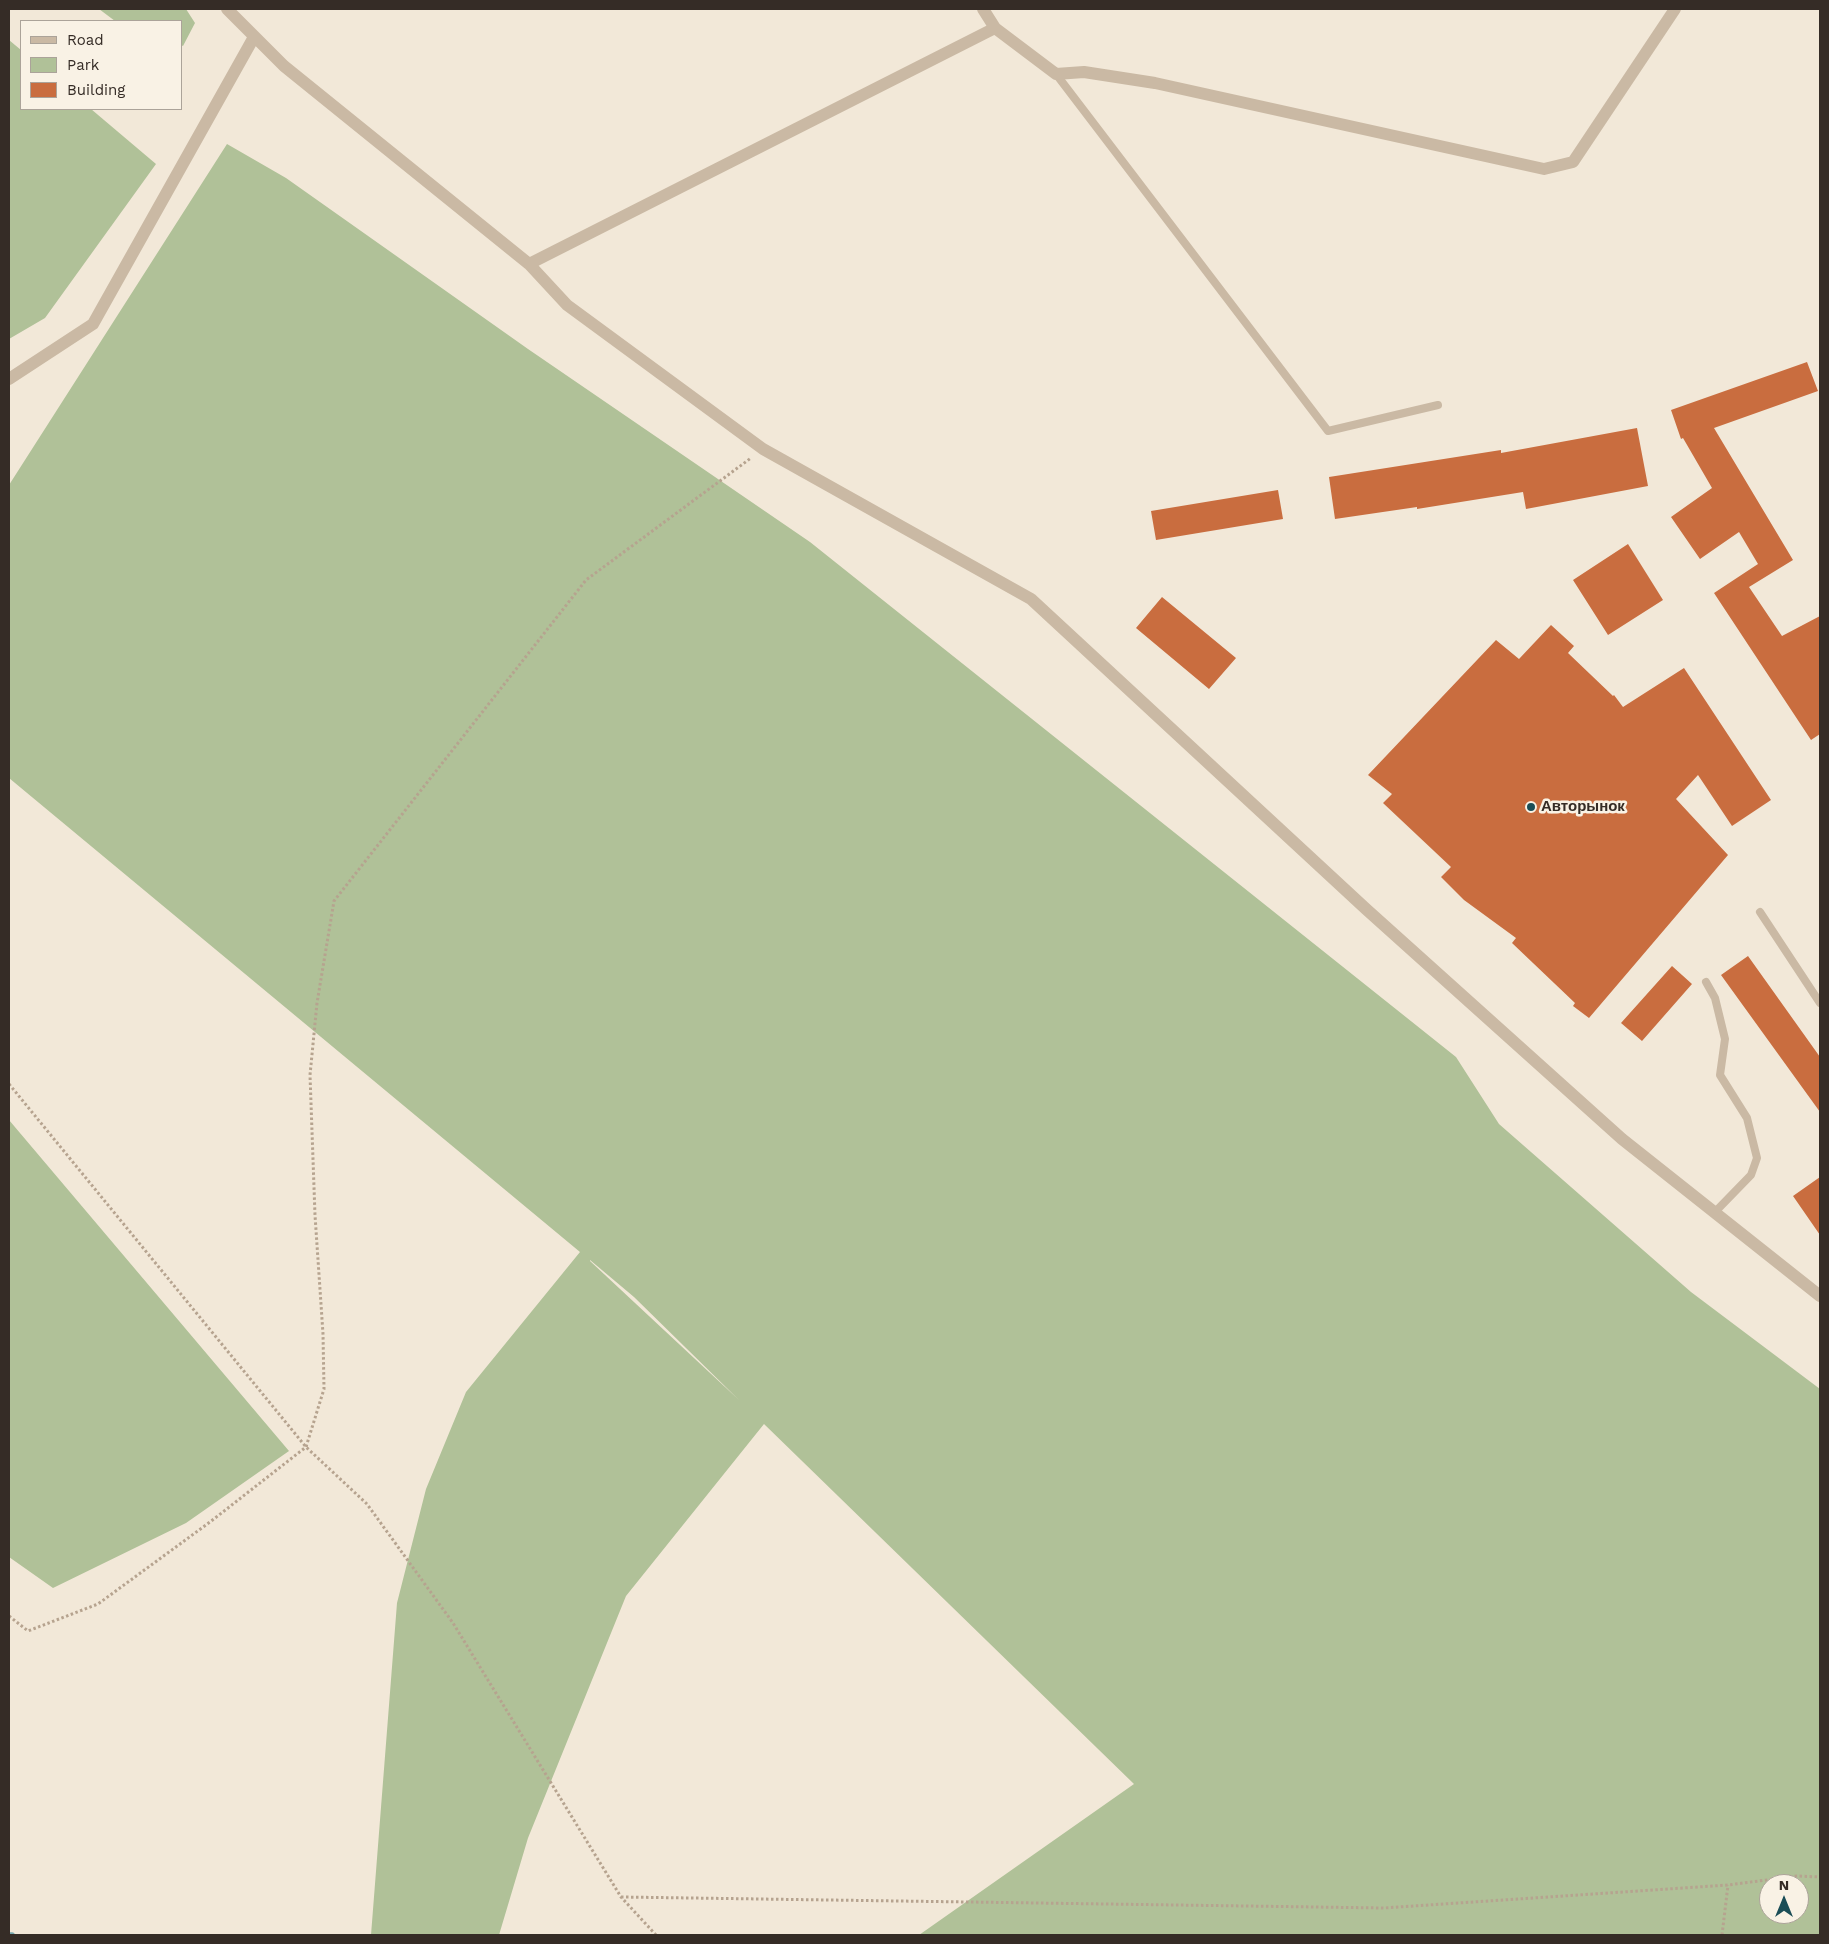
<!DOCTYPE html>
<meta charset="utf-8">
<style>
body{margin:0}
#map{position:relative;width:1829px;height:1944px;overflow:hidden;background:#f2e8d8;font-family:"Work Sans",sans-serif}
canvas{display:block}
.frame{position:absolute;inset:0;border:10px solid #352c26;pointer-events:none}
.legend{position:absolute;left:20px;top:20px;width:162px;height:90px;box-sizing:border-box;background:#f9f2e5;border:1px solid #aba399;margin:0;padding:6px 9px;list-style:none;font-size:15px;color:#352c26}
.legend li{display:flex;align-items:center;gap:10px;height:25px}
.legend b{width:25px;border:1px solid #aba399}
.north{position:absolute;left:1759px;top:1874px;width:50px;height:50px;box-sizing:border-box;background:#f9f2e5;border:1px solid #aba399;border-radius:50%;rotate:0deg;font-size:14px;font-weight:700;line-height:20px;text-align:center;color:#352c26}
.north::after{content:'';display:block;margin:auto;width:18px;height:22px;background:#1b4e57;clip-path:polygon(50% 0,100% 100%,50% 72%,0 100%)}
</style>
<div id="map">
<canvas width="1829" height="1944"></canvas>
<div class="frame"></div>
<ul class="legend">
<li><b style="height:6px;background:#cab9a4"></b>Road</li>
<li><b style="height:14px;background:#b0c198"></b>Park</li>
<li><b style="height:14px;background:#c96d3f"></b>Building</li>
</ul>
<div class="north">N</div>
</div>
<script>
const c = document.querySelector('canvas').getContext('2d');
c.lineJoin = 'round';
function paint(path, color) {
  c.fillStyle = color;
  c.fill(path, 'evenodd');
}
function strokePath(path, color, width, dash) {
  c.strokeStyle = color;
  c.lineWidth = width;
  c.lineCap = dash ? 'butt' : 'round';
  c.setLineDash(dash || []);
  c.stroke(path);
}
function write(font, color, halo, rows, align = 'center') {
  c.font = font + ' "Work Sans",sans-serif';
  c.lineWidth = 5;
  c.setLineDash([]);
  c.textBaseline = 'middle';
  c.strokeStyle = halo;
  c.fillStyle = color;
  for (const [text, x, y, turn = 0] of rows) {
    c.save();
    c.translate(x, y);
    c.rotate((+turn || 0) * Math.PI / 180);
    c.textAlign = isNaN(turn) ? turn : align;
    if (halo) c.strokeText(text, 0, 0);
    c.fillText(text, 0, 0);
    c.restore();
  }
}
paint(new Path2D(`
 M 99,9 L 186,9 L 195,23 L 183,46 L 181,45 L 181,21 L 115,21 Z
 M 9,40 L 21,50 L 21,109 L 91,109 L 156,164 L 45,318 L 9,339 Z
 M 227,144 L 286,178 L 528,349 L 810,542 L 1456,1057 L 1499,1124 L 1691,1292 L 1820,1389 L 1820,1935 L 919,1935 L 1134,1784 L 764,1424 L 626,1596 L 528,1838 L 499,1935 L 371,1935 L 397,1603 L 426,1489 L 466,1392 L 580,1252 L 9,778 L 9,485 ZM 590,1260 L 634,1297 L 739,1400 L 590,1261 ZM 1769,1884 L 1799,1884 L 1799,1914 L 1769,1914 Z
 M 9,1120 L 289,1451 L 186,1523 L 53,1588 L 9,1557 Z`), '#b0c198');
strokePath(new Path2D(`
 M 9,1935 L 12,1935`), '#77a8af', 5.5);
paint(new Path2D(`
 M 1807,362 L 1818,391 L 1714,428 L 1793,560 L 1749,587 L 1782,636 L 1820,616 L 1820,734 L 1811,740 L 1714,593 L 1758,564 L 1739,532 L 1700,559 L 1671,517 L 1712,488 L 1683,438 L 1681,439 L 1671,410 Z
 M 1637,428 L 1648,486 L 1526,509 L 1523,492 L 1417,509 L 1417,507 L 1335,519 L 1329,477 L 1501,450 L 1501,453 Z
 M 1278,490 L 1283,519 L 1156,540 L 1151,511 Z
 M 1628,544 L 1663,600 L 1608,635 L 1573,580 Z
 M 1162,597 L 1236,658 L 1209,689 L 1136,628 Z
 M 1551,625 L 1574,646 L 1568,653 L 1613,696 L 1614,695 L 1623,707 L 1684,668 L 1771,800 L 1732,826 L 1698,775 L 1676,799 L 1728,855 L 1589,1018 L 1573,1006 L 1575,1003 L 1512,943 L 1516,938 L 1464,900 L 1441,877 L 1451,867 L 1383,803 L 1392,794 L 1368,775 L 1496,640 L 1519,659 Z
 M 1748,956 L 1820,1057 L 1820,1112 L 1721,975 Z
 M 1672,966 L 1692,984 L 1642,1041 L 1621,1023 Z
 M 1820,1177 L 1820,1235 L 1793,1196 Z`), '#c96d3f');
strokePath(new Path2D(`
 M 9,1084 L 306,1447 L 367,1504 L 453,1623 L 621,1897 L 656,1935
 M 9,1616 L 28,1631 L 98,1604 L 210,1522 L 306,1447 L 324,1389 L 323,1334 L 315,1215 L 310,1075 L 317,1003 L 334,901 L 586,580 L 751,458
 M 621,1897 L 1384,1908 L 1728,1885 L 1797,1876 L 1820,1877
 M 1722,1935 L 1728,1885`), '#b6a38f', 3, [2.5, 2.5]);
strokePath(new Path2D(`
 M 1056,74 L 1328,431 L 1438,405
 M 1760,912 L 1820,1003
 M 1706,982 L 1715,998 L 1725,1039 L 1720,1075 L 1747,1118 L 1757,1158 L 1751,1175 L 1715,1212`), '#cab9a4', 8);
strokePath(new Path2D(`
 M 227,9 L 284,66 L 529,264 L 567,305 L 763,449 L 1031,599 L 1366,909 L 1622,1139 L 1820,1296
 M 983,9 L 995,28 L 1056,74 L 1084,72 L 1155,83 L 1544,169 L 1573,162 L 1675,9
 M 529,264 L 995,28
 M 9,379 L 93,324 L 254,37`), '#cab9a4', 12);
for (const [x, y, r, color] of [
 [1531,807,5,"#1b4e57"]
]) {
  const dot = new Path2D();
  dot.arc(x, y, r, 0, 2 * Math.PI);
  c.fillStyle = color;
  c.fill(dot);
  strokePath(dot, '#f9f2e5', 2);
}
write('bold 15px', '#352c26', '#f9f2e5', [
 ["Авторынок",1541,807]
], 'left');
</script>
